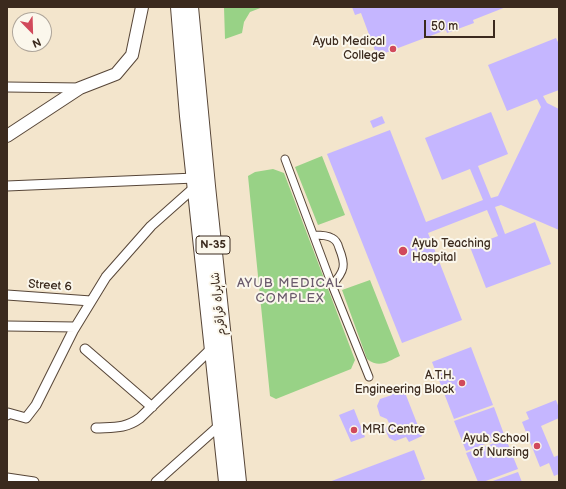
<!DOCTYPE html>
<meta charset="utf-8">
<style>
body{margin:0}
#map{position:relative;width:566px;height:489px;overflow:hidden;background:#f3e5cc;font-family:"Balsamiq Sans",sans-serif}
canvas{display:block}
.frame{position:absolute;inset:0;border:8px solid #3b2a1e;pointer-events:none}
.north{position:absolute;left:12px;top:12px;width:40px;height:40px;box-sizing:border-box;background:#fbf7ec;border:1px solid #aea59a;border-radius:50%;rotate:157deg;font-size:11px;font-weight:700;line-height:16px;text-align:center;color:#3b2a1e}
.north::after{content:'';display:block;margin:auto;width:14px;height:18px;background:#d1495b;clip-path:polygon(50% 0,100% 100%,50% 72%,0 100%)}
.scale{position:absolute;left:424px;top:20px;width:71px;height:18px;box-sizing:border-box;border:2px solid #3b2a1e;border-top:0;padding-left:5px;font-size:12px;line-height:14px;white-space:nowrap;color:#3b2a1e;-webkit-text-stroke:3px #fbf7ec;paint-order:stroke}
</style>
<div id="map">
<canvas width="566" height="489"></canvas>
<div class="frame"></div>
<div class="north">N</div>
<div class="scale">50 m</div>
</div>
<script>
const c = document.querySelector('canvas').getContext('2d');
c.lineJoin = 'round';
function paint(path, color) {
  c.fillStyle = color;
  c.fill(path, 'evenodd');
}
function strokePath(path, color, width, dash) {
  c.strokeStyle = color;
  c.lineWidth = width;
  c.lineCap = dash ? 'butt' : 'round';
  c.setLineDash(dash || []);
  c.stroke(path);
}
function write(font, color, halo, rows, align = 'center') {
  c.font = font + ' "Balsamiq Sans","Playpen Sans Arabic",sans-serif';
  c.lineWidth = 4;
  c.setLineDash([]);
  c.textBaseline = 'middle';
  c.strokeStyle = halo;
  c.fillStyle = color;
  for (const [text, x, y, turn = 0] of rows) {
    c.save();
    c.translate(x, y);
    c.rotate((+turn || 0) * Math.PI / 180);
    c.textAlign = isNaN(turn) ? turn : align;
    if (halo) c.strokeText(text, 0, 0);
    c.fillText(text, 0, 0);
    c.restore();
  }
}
paint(new Path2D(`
 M 224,7 L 263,7 L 250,12 L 244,22 L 242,33 L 225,39 Z
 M 322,156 L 345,215 L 318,225 L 295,167 Z
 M 273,169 L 284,173 L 355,360 L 351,369 L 276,399 L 270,396 L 248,176 L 255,172 Z
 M 370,280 L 400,356 C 388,361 380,369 367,359 L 342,290 Z`), '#98d286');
paint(new Path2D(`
 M 352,7 L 506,7 L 473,20 L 474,23 L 447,33 L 446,30 L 377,56 L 361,13 L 355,15 Z
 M 556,38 L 559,44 L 559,90 L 543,96 L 547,103 L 559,109 L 559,230 L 501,205 L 495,207 L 505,234 L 535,222 L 551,264 L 486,288 L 470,247 L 498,236 L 487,210 L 428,233 L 462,320 L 402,343 L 327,154 L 390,130 L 426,222 L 483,200 L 470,169 L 442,180 L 425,138 L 491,112 L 508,154 L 478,166 L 491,198 L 498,196 L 541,107 L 537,99 L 507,111 L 488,65 Z
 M 382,116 L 385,123 L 373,128 L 370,121 Z
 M 471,347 L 493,405 L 454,419 L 432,362 Z
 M 402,385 L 422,436 L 409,442 L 406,437 L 395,441 L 389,438 L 385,429 L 389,423 L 387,419 L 380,416 L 377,406 L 380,399 L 392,395 L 390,389 Z
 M 556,400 L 559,408 L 559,418 L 541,426 L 554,457 L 559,455 L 559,474 L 554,476 L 549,463 L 540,467 L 522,422 L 529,419 L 526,412 Z
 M 494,407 L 505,437 L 466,451 L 454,421 Z
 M 354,409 L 365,437 L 351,442 L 339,415 Z
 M 506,439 L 518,469 L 483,482 L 478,482 L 466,453 Z
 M 414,450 L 425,479 L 417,482 L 329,482 Z
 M 518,472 L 522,482 L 490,482 Z`), '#c5b6ff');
const pedestrian = new Path2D(`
 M 285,159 L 332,285 L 369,377
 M 314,235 C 320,235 327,235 332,238 C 336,240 338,244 339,248 C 346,265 345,271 332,285`);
const minor = new Path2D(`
 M 7,87 L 80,88
 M 7,186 L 195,178
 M 7,295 L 91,301
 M 7,326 L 75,327
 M 85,349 L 152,407
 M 7,415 L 8,413 L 26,418 L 36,405 L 73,331 L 106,277 L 151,226 L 196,186
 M 96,428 C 113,427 125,429 140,418 L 212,348
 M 7,478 L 34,482
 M 156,482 L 220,425`);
const tertiary = new Path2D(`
 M 7,136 L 80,88 L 116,74 L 132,55 L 142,7`);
const trunk = new Path2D(`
 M 179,7 L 188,116 L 227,482
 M 190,7 L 207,186 L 238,482`);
strokePath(pedestrian, '#574638', 9);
strokePath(minor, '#574638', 11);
strokePath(tertiary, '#574638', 14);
strokePath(trunk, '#574638', 18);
strokePath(pedestrian, '#fff', 7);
strokePath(minor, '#fff', 9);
strokePath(tertiary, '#fff', 12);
strokePath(trunk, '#fff', 16);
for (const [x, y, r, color] of [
 [393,49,4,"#d1495b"],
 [403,251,5,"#d1495b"],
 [462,383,4,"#d1495b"],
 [354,430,4,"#d1495b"],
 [537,446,4,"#d1495b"]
]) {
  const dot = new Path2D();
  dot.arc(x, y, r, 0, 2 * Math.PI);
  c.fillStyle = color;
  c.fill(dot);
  strokePath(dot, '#fbf7ec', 1.5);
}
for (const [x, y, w] of [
 [213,245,34]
]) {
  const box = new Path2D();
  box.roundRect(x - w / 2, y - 9, w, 18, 3);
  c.fillStyle = '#fbf7ec';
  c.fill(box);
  strokePath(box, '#3b2a1e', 1);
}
write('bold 11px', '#3b2a1e', null, [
 ["N-35",213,245]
]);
write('12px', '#3b2a1e', '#fbf7ec', [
 ["Ayub Medical",385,42],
 ["College",385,56],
 ["Ayub Teaching",412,244,"left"],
 ["Hospital",412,258,"left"],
 ["A.T.H.",454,376],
 ["Engineering Block",454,390],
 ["MRI Centre",362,430,"left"],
 ["Ayub School",529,439],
 ["of Nursing",529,453]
], 'right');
write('12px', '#3b2a1e', '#fbf7ec', [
 ["Street 6",50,286,4],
 ["شاہراہ قراقرم",219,304,-96]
]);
c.letterSpacing = '1px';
write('13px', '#6b5b6d', '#fbf7ec', [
 ["AYUB MEDICAL",290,284],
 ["COMPLEX",290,299]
]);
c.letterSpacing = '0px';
</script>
